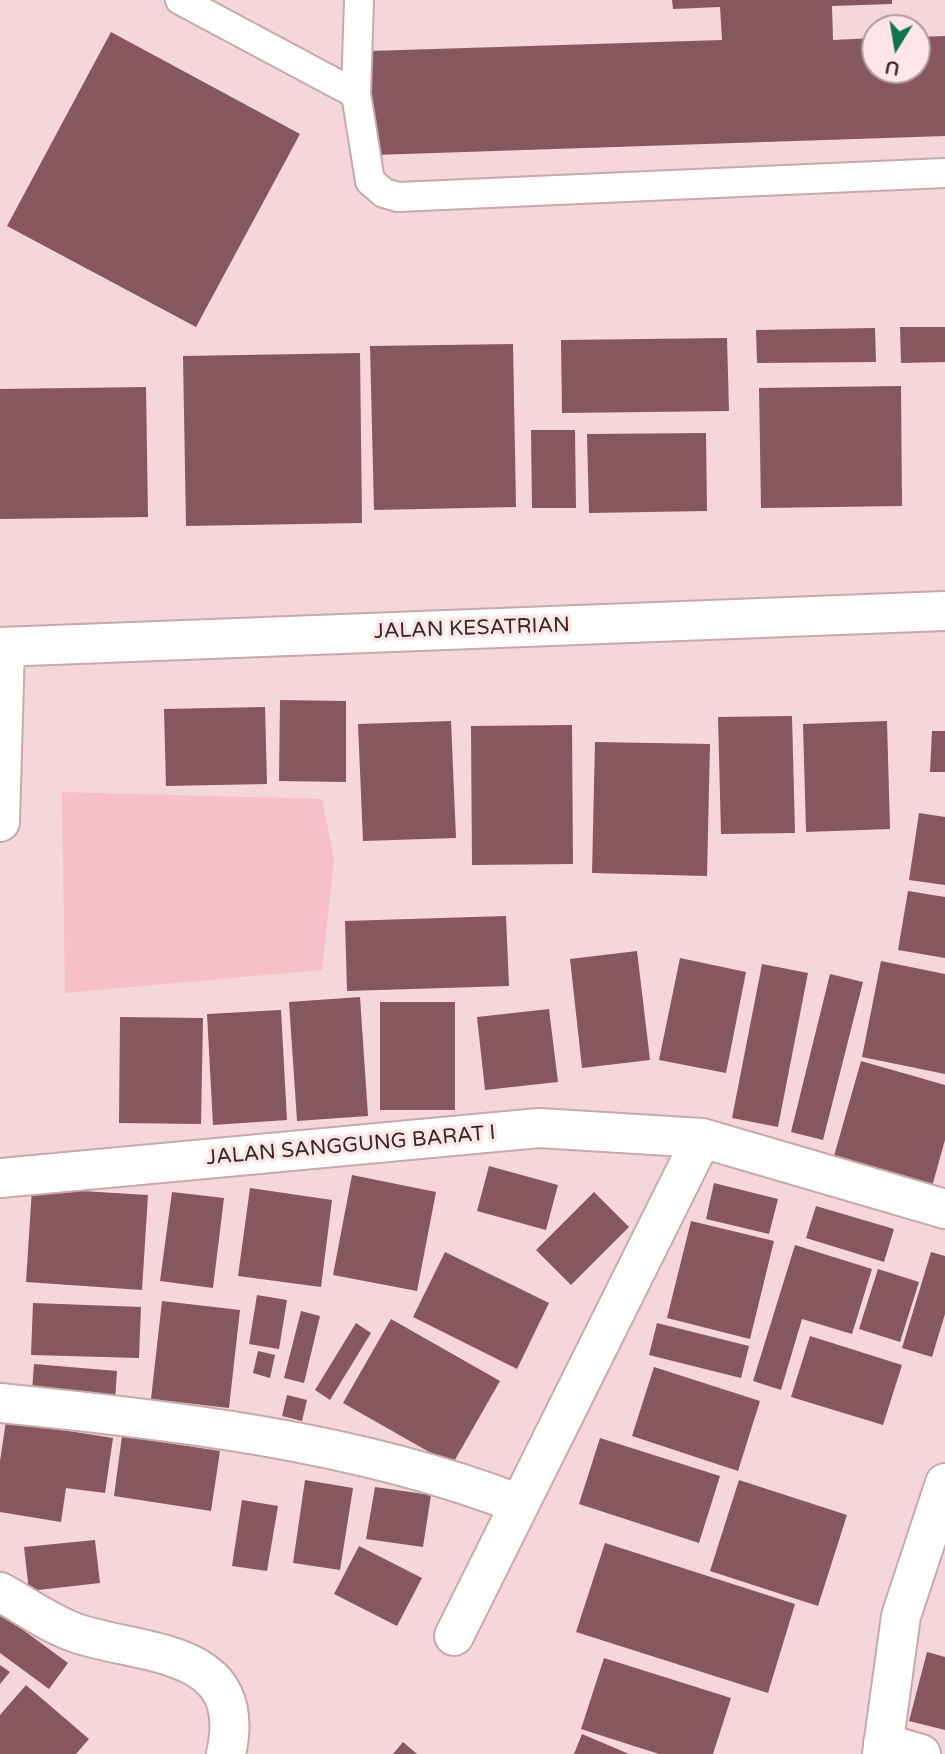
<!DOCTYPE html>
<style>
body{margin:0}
#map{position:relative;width:945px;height:1754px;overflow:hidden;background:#f5d6da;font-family:"Varela Round",sans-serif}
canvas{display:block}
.north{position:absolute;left:861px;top:14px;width:70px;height:70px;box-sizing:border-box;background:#fee5e8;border:2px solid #ad999c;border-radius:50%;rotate:191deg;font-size:19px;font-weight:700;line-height:28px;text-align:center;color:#33282a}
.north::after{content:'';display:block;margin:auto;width:24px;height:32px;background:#13744b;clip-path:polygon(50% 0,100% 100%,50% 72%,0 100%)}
</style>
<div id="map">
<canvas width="945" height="1754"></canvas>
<div class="north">U</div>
</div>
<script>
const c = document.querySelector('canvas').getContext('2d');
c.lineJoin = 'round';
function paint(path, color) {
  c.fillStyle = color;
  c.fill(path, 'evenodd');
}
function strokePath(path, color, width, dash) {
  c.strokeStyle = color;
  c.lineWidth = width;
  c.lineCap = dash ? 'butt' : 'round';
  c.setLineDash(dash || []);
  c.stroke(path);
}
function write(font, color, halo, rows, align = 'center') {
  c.font = font + ' "Varela Round",sans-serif';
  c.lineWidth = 7;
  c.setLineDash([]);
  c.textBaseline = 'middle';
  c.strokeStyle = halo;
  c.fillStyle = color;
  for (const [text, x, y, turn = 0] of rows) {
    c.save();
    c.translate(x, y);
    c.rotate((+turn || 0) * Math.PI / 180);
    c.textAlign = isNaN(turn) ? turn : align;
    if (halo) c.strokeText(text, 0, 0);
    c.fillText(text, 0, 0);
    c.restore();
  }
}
paint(new Path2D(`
 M 62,792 L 322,799 L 334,859 L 322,970 L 65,993 Z`), '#f7c0c8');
paint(new Path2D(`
 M 672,0 L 892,0 L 892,4 L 832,6 L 833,40 L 875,38 L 875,70 L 917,70 L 917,37 L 945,36 L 945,136 L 374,155 L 370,51 L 722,40 L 720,7 L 673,9 Z
 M 111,32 L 300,134 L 196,327 L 7,226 Z
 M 900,327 L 945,327 L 945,362 L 901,363 Z
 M 875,328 L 876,362 L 757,363 L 756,330 Z
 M 727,338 L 729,411 L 562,413 L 561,340 Z
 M 513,344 L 516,507 L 374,510 L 370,346 Z
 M 360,353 L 362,523 L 186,526 L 183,356 Z
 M 901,386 L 902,506 L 761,508 L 759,388 Z
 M 146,387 L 148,517 L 0,519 L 0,389 Z
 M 531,430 L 575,430 L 576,508 L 532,508 Z
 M 706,433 L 707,511 L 589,513 L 587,434 Z
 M 280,700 L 346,701 L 346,782 L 279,781 Z
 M 265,707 L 267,784 L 166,786 L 164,709 Z
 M 792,716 L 795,833 L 721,834 L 718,717 Z
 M 451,721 L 456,838 L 363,841 L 358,724 Z
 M 887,721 L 890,829 L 806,832 L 803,724 Z
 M 572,725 L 573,864 L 472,865 L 471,726 Z
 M 932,731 L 945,731 L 945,772 L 930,772 Z
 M 595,742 L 710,744 L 707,876 L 592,873 Z
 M 919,813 L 945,817 L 945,885 L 909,880 Z
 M 908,891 L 945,897 L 945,958 L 898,950 Z
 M 506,916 L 509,986 L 347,991 L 345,921 Z
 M 637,951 L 650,1060 L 582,1068 L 570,959 Z
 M 680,958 L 746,972 L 726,1073 L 659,1060 Z
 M 881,961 L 945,974 L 945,1074 L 862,1057 Z
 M 762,964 L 808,973 L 778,1127 L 732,1118 Z
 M 830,974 L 863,982 L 823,1140 L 791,1132 Z
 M 360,997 L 368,1116 L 297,1121 L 289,1002 Z
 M 380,1002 L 455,1002 L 455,1110 L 380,1110 Z
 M 549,1009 L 558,1082 L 485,1090 L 477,1017 Z
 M 281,1010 L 287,1120 L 213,1125 L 207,1014 Z
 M 120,1017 L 203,1018 L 201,1124 L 119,1123 Z
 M 861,1061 L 945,1085 L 945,1140 L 931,1190 L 832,1163 Z
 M 489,1166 L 558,1185 L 546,1230 L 477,1211 Z
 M 352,1175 L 436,1192 L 417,1291 L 333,1275 Z
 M 714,1183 L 778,1199 L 769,1234 L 706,1219 Z
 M 32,1188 L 148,1195 L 142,1290 L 26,1282 Z
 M 250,1188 L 332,1200 L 321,1287 L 238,1276 Z
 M 172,1192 L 224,1198 L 213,1288 L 160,1281 Z
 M 594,1192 L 629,1227 L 571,1285 L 536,1250 Z
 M 816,1206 L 894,1229 L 884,1262 L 806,1238 Z
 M 691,1221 L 774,1241 L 750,1339 L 667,1318 Z
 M 795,1245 L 872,1269 L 852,1334 L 802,1319 L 781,1390 L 753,1381 Z
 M 445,1252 L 549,1303 L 517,1369 L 413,1317 Z
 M 931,1252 L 945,1256 L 945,1314 L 932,1357 L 902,1348 Z
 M 878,1269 L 919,1282 L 900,1342 L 859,1329 Z
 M 257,1295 L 287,1300 L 279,1349 L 249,1344 Z
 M 162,1301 L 240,1310 L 229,1408 L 151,1399 Z
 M 33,1303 L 141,1307 L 139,1358 L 31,1355 Z
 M 301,1311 L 320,1316 L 304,1383 L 284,1378 Z
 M 391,1319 L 500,1381 L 452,1465 L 343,1403 Z
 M 356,1323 L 371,1333 L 330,1400 L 315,1390 Z
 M 657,1323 L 749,1346 L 741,1378 L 649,1355 Z
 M 810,1336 L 902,1365 L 883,1425 L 791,1397 Z
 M 258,1351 L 275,1355 L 270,1378 L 253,1373 Z
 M 34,1364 L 117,1371 L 115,1400 L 32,1392 Z
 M 654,1367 L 760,1401 L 738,1471 L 632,1436 Z
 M 287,1395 L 307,1400 L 302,1421 L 282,1416 Z
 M 6,1421 L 113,1438 L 105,1493 L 66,1488 L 61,1522 L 0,1512 L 0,1461 Z
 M 122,1436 L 220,1451 L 211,1511 L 114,1496 Z
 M 600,1438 L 720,1476 L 699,1543 L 579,1504 Z
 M 305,1480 L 353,1488 L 340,1570 L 293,1563 Z
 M 739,1480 L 847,1515 L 818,1606 L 710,1571 Z
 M 375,1487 L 431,1495 L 423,1547 L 366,1539 Z
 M 242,1500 L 278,1506 L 267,1571 L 232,1566 Z
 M 95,1540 L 100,1583 L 29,1591 L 24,1547 Z
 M 605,1543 L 795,1604 L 768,1693 L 576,1632 Z
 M 359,1546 L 422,1578 L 397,1626 L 334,1594 Z
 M 0,1613 L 68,1663 L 49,1689 L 0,1653 Z
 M 927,1652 L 945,1657 L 945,1730 L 909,1721 Z
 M 604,1658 L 731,1698 L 713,1754 L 659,1754 L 581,1729 Z
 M 0,1665 L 10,1672 L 0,1684 Z
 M 26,1685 L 89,1739 L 76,1754 L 0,1754 L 0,1715 Z
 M 582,1734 L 629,1754 L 574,1754 Z
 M 403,1742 L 417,1754 L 393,1754 Z`), '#86575e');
const lane = new Path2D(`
 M 180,0 L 356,94 L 370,181 L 384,193 L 398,197 L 945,173
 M 356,94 L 359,0`);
const street = new Path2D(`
 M 0,647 L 945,611
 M 0,822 L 5,647
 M 0,1178 L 539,1128 L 702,1138 L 945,1209
 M 0,1403 C 176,1421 354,1440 519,1504
 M 0,1592 C 24,1605 50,1624 76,1633 C 144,1656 250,1647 226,1754
 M 454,1636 L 702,1138
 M 883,1743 L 921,1754
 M 882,1754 L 901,1616 L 945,1483`);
strokePath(lane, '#c6aaad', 32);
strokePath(street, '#c6aaad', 42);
strokePath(lane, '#fff', 28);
strokePath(street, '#fff', 38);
write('21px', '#33282a', '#fee5e8', [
 ["JALAN KESATRIAN",472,629,-2],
 ["JALAN SANGGUNG BARAT I",351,1146,-5]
]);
</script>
